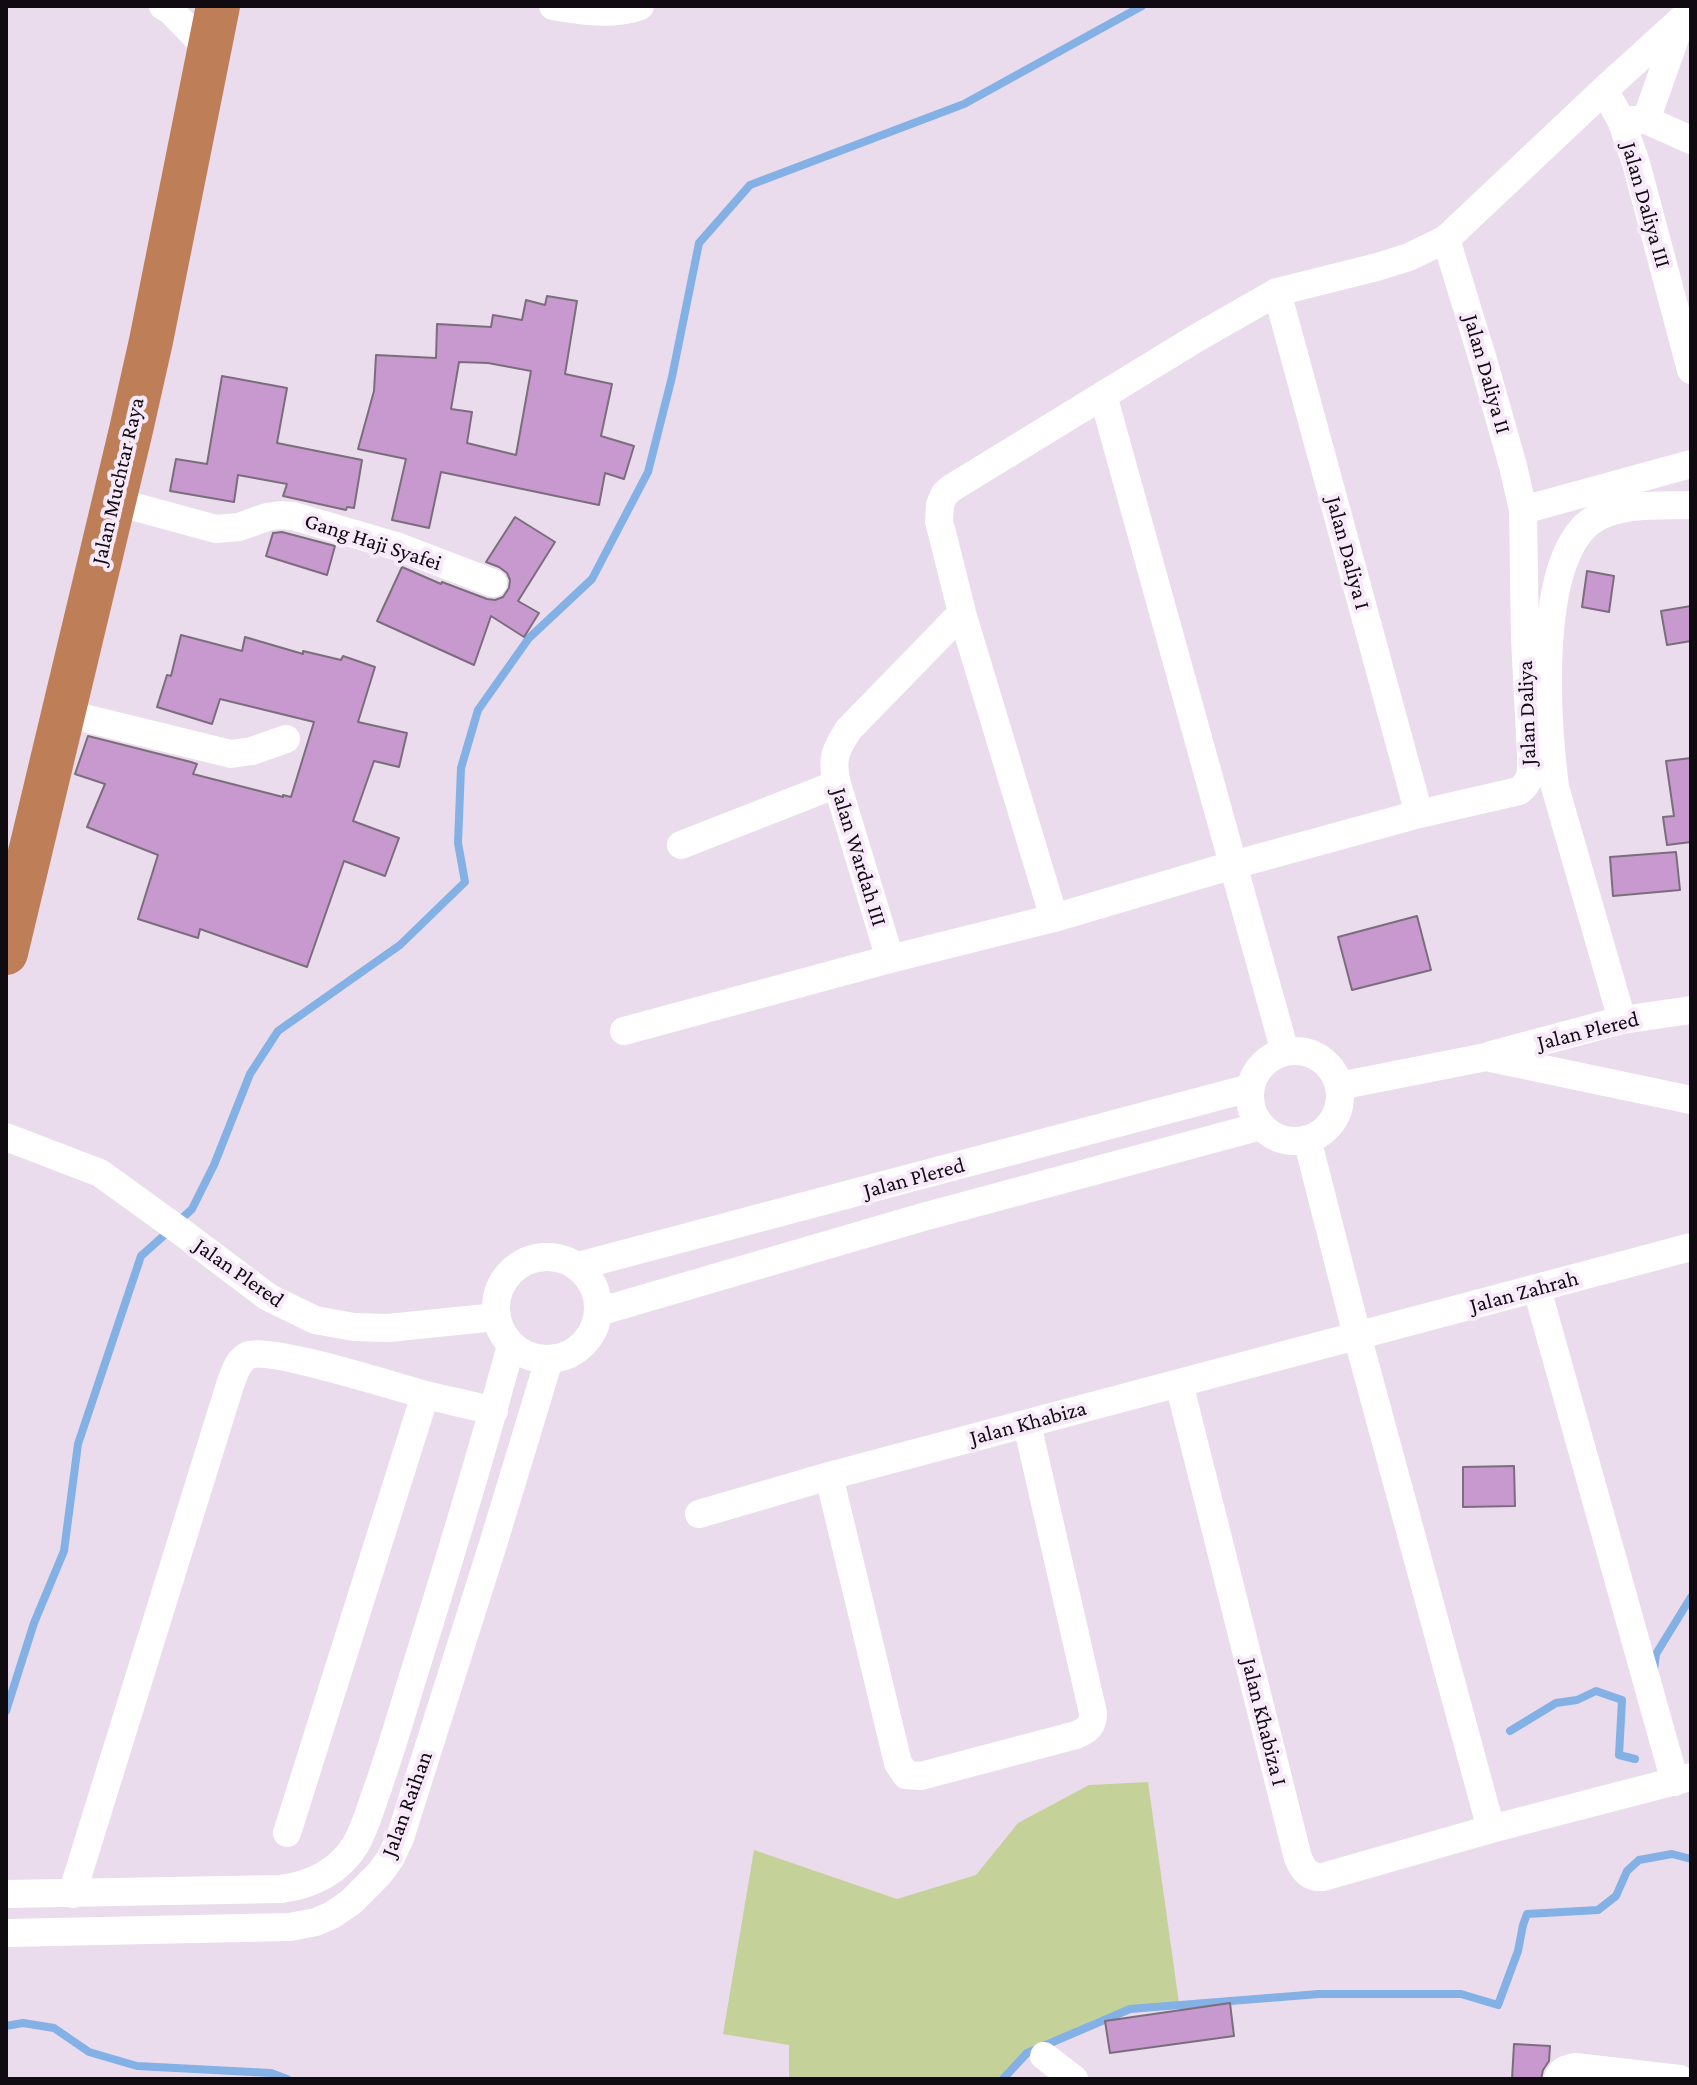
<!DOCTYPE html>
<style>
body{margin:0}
#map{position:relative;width:1697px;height:2085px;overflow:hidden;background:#eadcec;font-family:"Crimson Pro",serif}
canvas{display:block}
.frame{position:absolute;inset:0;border:8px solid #100b10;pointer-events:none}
</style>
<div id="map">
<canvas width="1697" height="2085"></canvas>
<div class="frame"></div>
</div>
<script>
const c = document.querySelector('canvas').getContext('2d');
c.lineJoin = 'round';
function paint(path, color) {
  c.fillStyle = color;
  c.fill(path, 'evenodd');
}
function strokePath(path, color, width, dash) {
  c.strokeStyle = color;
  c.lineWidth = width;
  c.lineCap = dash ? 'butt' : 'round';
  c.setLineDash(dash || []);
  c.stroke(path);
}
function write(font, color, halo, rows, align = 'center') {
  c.font = font + ' "Crimson Pro",serif';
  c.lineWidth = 8;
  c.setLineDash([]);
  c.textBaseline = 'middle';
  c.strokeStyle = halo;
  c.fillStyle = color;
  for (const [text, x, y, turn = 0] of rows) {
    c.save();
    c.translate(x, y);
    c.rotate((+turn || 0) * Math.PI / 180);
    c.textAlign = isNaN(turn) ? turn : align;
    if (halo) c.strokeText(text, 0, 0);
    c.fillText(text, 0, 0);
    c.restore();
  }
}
paint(new Path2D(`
 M 1148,1782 L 1179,2003 L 1098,2018 L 1029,2050 L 998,2079 L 789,2079 L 789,2045 L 723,2034 L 754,1850 L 897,1899 L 976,1875 L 1018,1823 L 1089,1785 Z`), '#c4d299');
strokePath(new Path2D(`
 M 178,1222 L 192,1209 L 214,1165 L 250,1074 L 278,1031 L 400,945 L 465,882 L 458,843 L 461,768 L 478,710 L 529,638 L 592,579 L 648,472 L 672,377 L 699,243 L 750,185 L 964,104 L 1142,6
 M 1654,1670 L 1656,1654 L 1691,1597
 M 6,1711 L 34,1623 L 64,1551 L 78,1444 L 141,1256 L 169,1231
 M 1510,1731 L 1556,1703 L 1577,1700 L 1596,1691 L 1622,1700 L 1619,1755 L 1635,1759
 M 6,2026 L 23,2023 L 54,2028 L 89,2052 L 137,2066 L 271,2073 L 287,2079
 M 1003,2079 L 1027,2053 L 1130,2009 L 1319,1994 L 1461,1994 L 1498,2005 L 1518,1951 L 1523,1925 L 1527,1914 L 1598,1910 L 1616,1896 L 1627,1871 L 1639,1860 L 1672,1854 L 1691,1859`), '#83b0e5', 8);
const building = new Path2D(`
 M 547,296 L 577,301 L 565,374 L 612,384 L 601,436 L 634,446 L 624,479 L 605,473 L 599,505 L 441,472 L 429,528 L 392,520 L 406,459 L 358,449 L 374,391 L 376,355 L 436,358 L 437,324 L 491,327 L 493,315 L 522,320 L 526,300 L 545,305 ZM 459,362 L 488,363 L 531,371 L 516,455 L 467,443 L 472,412 L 451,409 Z
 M 222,376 L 287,388 L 277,443 L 362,460 L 354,508 L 347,507 L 346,510 L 283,496 L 287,484 L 238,475 L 234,502 L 170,491 L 176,459 L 207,464 Z
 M 515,517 L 555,542 L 518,601 L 539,613 L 524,637 L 491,616 L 474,665 L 377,621 L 402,567 L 441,584 L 442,582 L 487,599 L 495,600 L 503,597 L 509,588 L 510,580 L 507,573 L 499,567 L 486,562 Z
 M 282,532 L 335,546 L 327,575 L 266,556 L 273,533 Z
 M 1587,571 L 1614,576 L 1609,612 L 1582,607 Z
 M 1691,606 L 1691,641 L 1667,645 L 1661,611 Z
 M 181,635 L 242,651 L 245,637 L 303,654 L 303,651 L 341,660 L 343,656 L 375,667 L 358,722 L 407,733 L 399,767 L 374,761 L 353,821 L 399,838 L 385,876 L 344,861 L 307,967 L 200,929 L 198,938 L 138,919 L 158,855 L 87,827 L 105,784 L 75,774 L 88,736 L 191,762 L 197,764 L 193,774 L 283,797 L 283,795 L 291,797 L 314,722 L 220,699 L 212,724 L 157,707 L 167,675 L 171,676 Z
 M 1691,758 L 1691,842 L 1667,845 L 1663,817 L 1674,816 L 1666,761 Z
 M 1676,852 L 1680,890 L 1613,896 L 1610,857 Z
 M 1417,916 L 1431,970 L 1352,990 L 1338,937 Z
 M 1514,1466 L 1515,1506 L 1463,1507 L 1463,1467 Z
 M 1230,2003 L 1234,2036 L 1110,2053 L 1105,2021 Z
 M 1514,2044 L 1550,2046 L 1549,2061 L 1543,2070 L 1541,2079 L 1512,2079 Z`);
paint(building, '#c899ce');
strokePath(building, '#7b6e7c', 2);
strokePath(new Path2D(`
 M 163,6 L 171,11 L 209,50
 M 553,6 C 581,11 613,16 640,6
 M 1604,90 L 1621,120 L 1636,163 L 1691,370
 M 1630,120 L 1646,120 L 1691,140
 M 1646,120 L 1680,24
 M 1277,292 L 1419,814
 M 1103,395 L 1285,1052
 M 113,501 L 216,529 L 239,527 L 267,517 L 281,515 L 293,516 L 399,547 L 493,583
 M 1523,510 L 1691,464
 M 64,713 L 231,754 L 252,751 L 286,739
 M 681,845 L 837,784
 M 1054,918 L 962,613 L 942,533 L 939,522 L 940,505 L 944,495 L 950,489 L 1195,339 L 1277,292 L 1377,267 L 1409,257 L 1446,239 L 1604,90 L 1682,19
 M 890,959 L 837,784 C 831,759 835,750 849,729 L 962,613
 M 1622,1020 L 1555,787 C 1547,725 1535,564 1590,522 C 1617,502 1659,506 1691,505
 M 624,1031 L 890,959 L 1054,918 L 1233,865 L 1419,814 L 1519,791 C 1533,779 1531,772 1531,754 L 1525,639 L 1523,510 L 1513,466 L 1483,360 L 1446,239
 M1250 1096a45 45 0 1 1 90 0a45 45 0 1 1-90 0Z
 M 1491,1055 L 1622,1020 L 1691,1010
 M 1339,1086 L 1486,1057 L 1691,1100
 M 6,1137 L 100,1173 L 183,1233 L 268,1297 L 315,1320 L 354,1327 L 388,1328 L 496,1317
 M 1307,1139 L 1357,1335 L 1491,1829
 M496 1308a51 51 0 1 1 102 0a51 51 0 1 1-102 0Z
 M 578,1266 L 1250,1088
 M 1537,1289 L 1675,1782
 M 598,1312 L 923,1217 L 1261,1126
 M 1179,1383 L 1298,1858 C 1303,1870 1309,1878 1323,1877 L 1491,1829 L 1691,1777
 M 829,1476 L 898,1763 L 906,1775 L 921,1776 L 1076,1735 C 1088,1730 1093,1726 1093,1713 L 1027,1424
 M 699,1514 L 829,1476 L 1691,1247
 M 287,1833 L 425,1395
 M 6,1894 L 281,1889 C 311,1885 339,1872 356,1844 C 365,1828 370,1810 376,1793 C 389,1757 400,1720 411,1683 C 446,1571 481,1458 511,1345
 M 72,1894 L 230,1385 C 234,1375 237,1360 249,1355 C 270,1347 393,1386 422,1394 C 446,1400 470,1405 494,1411
 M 6,1933 L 290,1927 L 316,1922 L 332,1915 L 351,1902 L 379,1874 L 390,1859 L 400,1838 L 494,1541 L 549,1360
 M 1044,2056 L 1074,2079
 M 1558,2079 C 1560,2070 1567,2069 1575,2067 L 1680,2079`), '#fff', 28);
strokePath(new Path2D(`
 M 6,953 L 131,430 L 151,341 L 218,6`), '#be7e58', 44);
write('22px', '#100b10', '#f7e9f9', [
 ["Jalan Daliya III",1646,205,74],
 ["Jalan Daliya II",1487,374,74],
 ["Jalan Muchtar Raya",118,481,-77],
 ["Gang Haji Syafei",373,542,18],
 ["Jalan Daliya I",1348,553,75],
 ["Jalan Daliya",1527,713,-92],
 ["Jalan Wardah III",859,857,73],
 ["Jalan Plered",1588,1031,-14],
 ["Jalan Plered",914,1178,-15],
 ["Jalan Plered",239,1273,35],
 ["Jalan Zahrah",1524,1292,-15],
 ["Jalan Khabiza",1028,1423,-15],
 ["Jalan Khabiza I",1264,1722,76],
 ["Jalan Raihan",407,1804,-70]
]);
</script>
